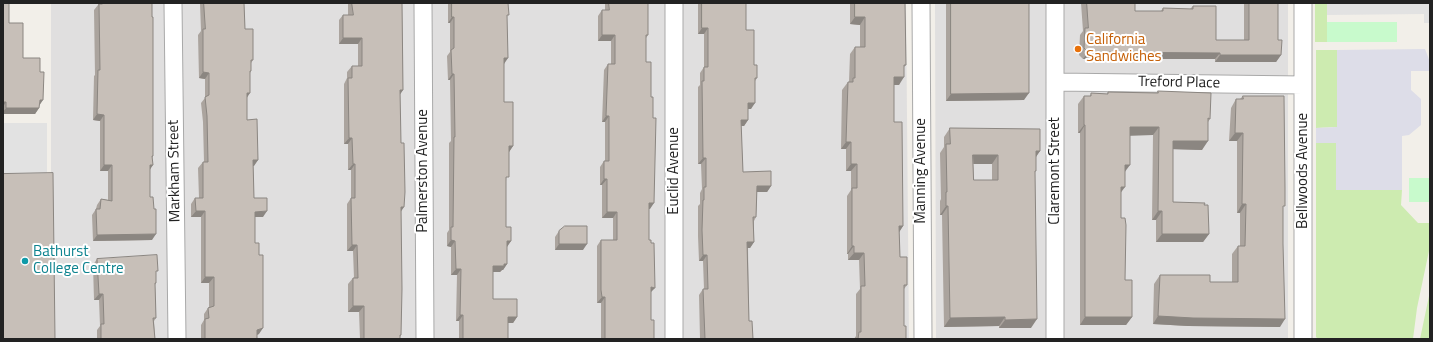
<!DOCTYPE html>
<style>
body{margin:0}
#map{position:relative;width:1433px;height:342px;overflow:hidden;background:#f2efe9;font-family:"Titillium Web",sans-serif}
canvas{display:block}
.frame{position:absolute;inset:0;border:4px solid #222;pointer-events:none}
</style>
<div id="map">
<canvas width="1433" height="342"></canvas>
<div class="frame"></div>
</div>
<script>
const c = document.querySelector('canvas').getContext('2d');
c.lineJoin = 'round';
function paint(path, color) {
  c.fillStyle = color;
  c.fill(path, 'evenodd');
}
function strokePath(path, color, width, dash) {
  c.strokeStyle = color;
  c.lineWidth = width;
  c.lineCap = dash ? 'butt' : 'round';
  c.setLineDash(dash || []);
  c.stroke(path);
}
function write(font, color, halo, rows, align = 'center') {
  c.font = font + ' "Titillium Web",sans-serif';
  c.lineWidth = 4;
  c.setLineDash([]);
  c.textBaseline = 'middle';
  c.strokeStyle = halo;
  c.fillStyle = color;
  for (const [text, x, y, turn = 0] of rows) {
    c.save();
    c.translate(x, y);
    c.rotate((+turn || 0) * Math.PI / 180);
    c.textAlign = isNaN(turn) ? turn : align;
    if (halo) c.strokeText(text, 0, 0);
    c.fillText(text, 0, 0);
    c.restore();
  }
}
paint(new Path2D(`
 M 51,3 L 906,3 L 909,339 L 51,339 Z
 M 935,3 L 1288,3 L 1288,339 L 936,339 Z`), '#e0dfdf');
paint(new Path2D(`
 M 1315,3 L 1327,3 L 1327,42 L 1315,42 Z
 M 1316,50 L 1337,50 L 1337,127 L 1316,128 Z
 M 1316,143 L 1336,143 L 1337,190 L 1402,190 L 1401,205 L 1418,223 L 1430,223 L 1430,246 L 1417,308 L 1413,339 L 1318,339 L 1316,337 Z
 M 1430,291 L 1430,339 L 1420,339 L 1429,296 Z`), '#cdebb0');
paint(new Path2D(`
 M 1327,22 L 1397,22 L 1397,42 L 1327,42 Z
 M 1409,178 L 1430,178 L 1430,202 L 1409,202 Z`), '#c8facc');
paint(new Path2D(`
 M 1327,3 L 1430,3 L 1430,23 L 1424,23 L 1424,14 L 1327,15 Z
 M 3,123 L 47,123 L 47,182 L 3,182 Z`), '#e2e2e2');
paint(new Path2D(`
 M 1425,49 L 1430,62 L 1430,71 L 1411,71 L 1411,90 L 1421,99 L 1421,125 L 1409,135 L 1402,136 L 1402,190 L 1336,190 L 1336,143 L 1316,143 L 1316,128 L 1337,127 L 1337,50 Z`), '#dddde8');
const street = new Path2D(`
 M 173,3 L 177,339
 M 423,3 L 425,339
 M 674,3 L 674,339
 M 921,3 L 923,339
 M 1055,3 L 1055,339
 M 1055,82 L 1303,85
 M 1303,339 L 1303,3`);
strokePath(street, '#a9a9a9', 19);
strokePath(street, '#fff', 17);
paint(new Path2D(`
 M 3,3 L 9,23 L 23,58 L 39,105 L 39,108 L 35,114 L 3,114 Z
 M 98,3 L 152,3 L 153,156 L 152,158 L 150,170 L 150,197 L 152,240 L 93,241 L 92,215 L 96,209 L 97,205 L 101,199 L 108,200 L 108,171 L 100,171 L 100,121 L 93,120 L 94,76 L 95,75 L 94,10 L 98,5 Z
 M 200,3 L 244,3 L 245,29 L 253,60 L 251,63 L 251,71 L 250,73 L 247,98 L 247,120 L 258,160 L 253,166 L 254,198 L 263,217 L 255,217 L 255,243 L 259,334 L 257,335 L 257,339 L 201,339 L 201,325 L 204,320 L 204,314 L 208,308 L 209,307 L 209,283 L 201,283 L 201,217 L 191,217 L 191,204 L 195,198 L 199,198 L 198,168 L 203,162 L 204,162 L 203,122 L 201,103 L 205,98 L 205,79 L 199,78 L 198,35 L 201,31 Z
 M 348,3 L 402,3 L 403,90 L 400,94 L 401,335 L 400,337 L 360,339 L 359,312 L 348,312 L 348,284 L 353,278 L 354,278 L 353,251 L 347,251 L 347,204 L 351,198 L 351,170 L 348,170 L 348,144 L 344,144 L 344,84 L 347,78 L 347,72 L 352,66 L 358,66 L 358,44 L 339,44 L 339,20 L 343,15 L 348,15 Z
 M 448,3 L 508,3 L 504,63 L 504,102 L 513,146 L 509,152 L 506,181 L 506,227 L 511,241 L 507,246 L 507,264 L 503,270 L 502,270 L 500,272 L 493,272 L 493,299 L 517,317 L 513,323 L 508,323 L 508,339 L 459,339 L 459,321 L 456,321 L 457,275 L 451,275 L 451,247 L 447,246 L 447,233 L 449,230 L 449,143 L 451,141 L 450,80 L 448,80 L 447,56 L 450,52 L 450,23 L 448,23 Z
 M 605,3 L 648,3 L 648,35 L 646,38 L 646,62 L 650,209 L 649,209 L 649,240 L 651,292 L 651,320 L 654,339 L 601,339 L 601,303 L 597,303 L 597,246 L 601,240 L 613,240 L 613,218 L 602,218 L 602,185 L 600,185 L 600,167 L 604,161 L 605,161 L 605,122 L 602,122 L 604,70 L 608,64 L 611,64 L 611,41 L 598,41 L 598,16 L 602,10 L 605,10 Z
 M 698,3 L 746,3 L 746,30 L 754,65 L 757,78 L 755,81 L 751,109 L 748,109 L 748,120 L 744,126 L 741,126 L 743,172 L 771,186 L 767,192 L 757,192 L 756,217 L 754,221 L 754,242 L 750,248 L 748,248 L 749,321 L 753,339 L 700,339 L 699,295 L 703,289 L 704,289 L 703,261 L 699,261 L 698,236 L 698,206 L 700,204 L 700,193 L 702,189 L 701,164 L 698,164 L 698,87 L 700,85 L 700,73 L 704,67 L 704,34 L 698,34 Z
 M 850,3 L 905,3 L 906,65 L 904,67 L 899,85 L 894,85 L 894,122 L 903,226 L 899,232 L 900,257 L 907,285 L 904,289 L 904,326 L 906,339 L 854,339 L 856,336 L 856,294 L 860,289 L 859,260 L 848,260 L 848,254 L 847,254 L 847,196 L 851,190 L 851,171 L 846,171 L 846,149 L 841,149 L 842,90 L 848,82 L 849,82 L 850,54 L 855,47 L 860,47 L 860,25 L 850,24 Z
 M 946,3 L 1029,3 L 1024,100 L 946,101 Z
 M 1081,3 L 1135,3 L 1135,11 L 1161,11 L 1163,8 L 1190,9 L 1193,6 L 1216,40 L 1244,40 L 1244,3 L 1278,3 L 1278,40 L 1281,55 L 1276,62 L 1215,62 L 1215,59 L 1083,59 L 1079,55 L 1080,35 L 1083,31 Z
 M 1158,91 L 1210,119 L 1208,122 L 1202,150 L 1173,149 L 1173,202 L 1204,205 L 1209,234 L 1203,242 L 1156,242 L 1156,220 L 1152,220 L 1153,135 L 1130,135 L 1125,172 L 1121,192 L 1121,218 L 1125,280 L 1132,317 L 1126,325 L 1080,325 L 1080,133 L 1078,133 L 1078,104 L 1084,96 L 1090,96 L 1091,93 L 1107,94 L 1108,92 L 1157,93 Z
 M 1243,96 L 1283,209 L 1280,327 L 1188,326 L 1153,324 L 1154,284 L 1160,275 L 1210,282 L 1232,282 L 1232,254 L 1238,246 L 1240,246 L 1240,213 L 1237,213 L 1237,141 L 1229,141 L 1231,108 L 1236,99 L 1240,99 Z
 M 950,128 L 1040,151 L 1036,156 L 1035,173 L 1031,328 L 999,328 L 999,326 L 944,327 L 942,215 L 940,215 L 940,201 L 941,199 L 940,153 L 944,147 L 944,137 ZM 973,164 L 992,164 L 992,180 L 974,180 Z
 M 559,231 L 583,250 L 555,250 L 555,237 Z
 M 97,259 L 156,273 L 156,283 L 155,285 L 156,318 L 154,321 L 155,339 L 97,339 L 97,330 L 100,326 L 99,300 L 94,300 L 93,265 Z`), '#aba49e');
paint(new Path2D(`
 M 452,17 L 454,17 L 450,23 L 448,23 Z
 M 855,17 L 865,17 L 860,25 L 850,24 Z
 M 702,28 L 708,28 L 704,34 L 698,34 Z
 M 602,35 L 615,35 L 611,41 L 598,41 Z
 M 343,38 L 362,38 L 358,44 L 339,44 Z
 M 1088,52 L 1220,53 L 1215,59 L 1083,59 Z
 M 1220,55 L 1281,55 L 1276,62 L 1215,62 Z
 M 504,58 L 508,58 L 504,64 Z
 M 203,72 L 209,73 L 205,79 L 199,78 Z
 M 452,74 L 454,74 L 450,80 L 448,80 Z
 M 894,77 L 904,77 L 899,85 L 888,85 Z
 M 400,90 L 403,90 L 399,96 Z
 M 247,93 L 250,93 L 246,99 Z
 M 1029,93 L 1024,100 L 946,101 L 951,94 Z
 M 40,100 L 43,100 L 39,106 Z
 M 3,102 L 6,102 L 3,107 Z
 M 748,103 L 755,103 L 751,109 L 744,109 Z
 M 6,108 L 39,108 L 35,114 L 3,114 L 3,112 Z
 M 97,114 L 104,115 L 100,121 L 93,120 Z
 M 606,116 L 609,116 L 605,122 L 602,122 Z
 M 741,120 L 748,120 L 744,126 L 737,126 Z
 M 1084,125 L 1085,125 L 1080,133 L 1078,133 Z
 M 1130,127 L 1159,127 L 1153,135 L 1125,136 Z
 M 1235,133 L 1243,133 L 1237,141 L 1229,141 Z
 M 349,138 L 352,138 L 348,144 L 344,144 Z
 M 1173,141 L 1208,141 L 1202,150 L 1168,149 Z
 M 846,142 L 851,142 L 846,149 L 841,149 Z
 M 509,146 L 513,146 L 509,152 Z
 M 1036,151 L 1040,151 L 1034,160 Z
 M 973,155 L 998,155 L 992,164 L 967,164 Z
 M 703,158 L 706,158 L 701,164 L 698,164 Z
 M 253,160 L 258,160 L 254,166 L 249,166 Z
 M 353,164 L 355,164 L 351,170 L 348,170 Z
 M 851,164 L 857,164 L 851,171 L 846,171 Z
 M 104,165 L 112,165 L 108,171 L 100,171 Z
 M 150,165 L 153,165 L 149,171 Z
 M 1125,165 L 1130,165 L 1124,173 Z
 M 604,179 L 607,179 L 602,185 L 600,185 Z
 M 757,186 L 771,186 L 767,192 L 753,192 Z
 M 1121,187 L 1125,187 L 1119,195 Z
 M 649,203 L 654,203 L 650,209 L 645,208 Z
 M 1242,204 L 1246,204 L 1240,213 L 1237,213 Z
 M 946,206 L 948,206 L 942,215 L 940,215 Z
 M 401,207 L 404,207 L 400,213 Z
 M 196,211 L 205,211 L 201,217 L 191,217 Z
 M 267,211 L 263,217 L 251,217 L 255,212 Z
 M 1158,211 L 1162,211 L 1156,220 L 1152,220 Z
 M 607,212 L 617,212 L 613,218 L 602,218 Z
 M 899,226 L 903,226 L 898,234 Z
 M 156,234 L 152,240 L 93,241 L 97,235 Z
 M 1162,234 L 1209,234 L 1203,242 L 1156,242 Z
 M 451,240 L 455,241 L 451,247 L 447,246 Z
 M 507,241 L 511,241 L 507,247 Z
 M 747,242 L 754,242 L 750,248 L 743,248 Z
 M 559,244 L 587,244 L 583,250 L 555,250 Z
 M 352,245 L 357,245 L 353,251 L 347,251 Z
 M 852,246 L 854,246 L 848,254 L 847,254 Z
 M 854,253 L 864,253 L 859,260 L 848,260 Z
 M 703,255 L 707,255 L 703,261 L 699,261 Z
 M 504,264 L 507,264 L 503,270 L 502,270 L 500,272 L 488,272 L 493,266 Z
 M 456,269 L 461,269 L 457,275 L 451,275 Z
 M 205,277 L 214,277 L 209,283 L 201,283 Z
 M 651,287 L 655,288 L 650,293 Z
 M 99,294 L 103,294 L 99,300 L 94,300 Z
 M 602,297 L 605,297 L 601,303 L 597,303 Z
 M 353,306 L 364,306 L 359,312 L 348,312 Z
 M 460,315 L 463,315 L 459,321 L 456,321 Z
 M 1158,316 L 1285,319 L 1280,327 L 1188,326 L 1153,324 Z
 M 508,317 L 517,317 L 513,323 L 503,323 Z
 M 1005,317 L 999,326 L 944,327 L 950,318 Z
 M 1085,317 L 1132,317 L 1126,325 L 1080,325 Z
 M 1037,319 L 1031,328 L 999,328 L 1005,320 Z
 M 263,328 L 259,334 L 253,336 L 257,330 Z`), '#8b8681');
const building = new Path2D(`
 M 3,3 L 9,3 L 9,23 L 23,23 L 23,58 L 40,58 L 40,72 L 44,72 L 43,100 L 40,100 L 39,108 L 6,108 L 6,102 L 3,102 Z
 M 102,3 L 152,3 L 152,17 L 153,17 L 153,156 L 152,156 L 153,165 L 150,165 L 150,197 L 153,197 L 154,209 L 156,209 L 156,234 L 97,235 L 96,209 L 100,209 L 101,199 L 112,201 L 112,165 L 104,165 L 104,115 L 97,114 L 98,70 L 100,70 L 99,4 L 102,4 Z
 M 204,3 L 244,3 L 245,29 L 253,29 L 253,60 L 251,60 L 251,71 L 250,71 L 250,93 L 247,93 L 247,120 L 257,119 L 258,160 L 253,160 L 254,198 L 267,198 L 267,211 L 255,212 L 255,243 L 259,243 L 259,255 L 263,255 L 263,328 L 257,330 L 257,339 L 205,339 L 205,319 L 209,318 L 208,308 L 214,306 L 214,277 L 205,277 L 205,211 L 196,211 L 195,198 L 203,198 L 203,162 L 208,162 L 207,116 L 205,97 L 209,95 L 209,73 L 203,72 L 203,29 L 205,29 Z
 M 352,3 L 402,3 L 403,90 L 400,90 L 401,143 L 404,143 L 405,192 L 404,207 L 401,207 L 402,289 L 401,335 L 400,335 L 400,339 L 364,339 L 364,306 L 353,306 L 353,278 L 358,278 L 357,245 L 352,245 L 351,198 L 355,198 L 355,164 L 353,164 L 352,138 L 349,138 L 348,78 L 352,78 L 352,66 L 362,66 L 362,38 L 343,38 L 343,15 L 353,15 Z
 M 452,3 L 508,3 L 509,15 L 507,15 L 508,58 L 504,58 L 504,102 L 513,102 L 513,146 L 509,146 L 509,177 L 506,177 L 506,227 L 511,227 L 511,241 L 507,241 L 507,264 L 504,264 L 504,266 L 493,266 L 493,299 L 517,299 L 517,317 L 508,317 L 508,339 L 463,339 L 463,315 L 460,315 L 461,269 L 456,269 L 455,241 L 451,240 L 451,227 L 453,227 L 454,137 L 455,137 L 454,74 L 452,74 L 451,50 L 454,48 L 454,17 L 452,17 Z
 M 609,3 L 648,3 L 648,35 L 646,35 L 646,62 L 651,62 L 651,97 L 653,97 L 653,118 L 656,118 L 654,203 L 649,203 L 649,240 L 651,240 L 651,243 L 654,243 L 655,288 L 651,287 L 651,320 L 654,320 L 654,339 L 605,339 L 605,297 L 602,297 L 601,290 L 601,240 L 617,240 L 617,212 L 607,212 L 607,179 L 604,179 L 604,161 L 609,161 L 609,116 L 606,116 L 608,64 L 615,64 L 615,35 L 602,35 L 602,10 L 609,10 Z
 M 702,3 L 746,3 L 746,30 L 754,30 L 754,65 L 757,65 L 757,78 L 755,78 L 755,103 L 748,103 L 748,120 L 741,120 L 743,172 L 771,171 L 771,186 L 757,186 L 756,217 L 753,217 L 754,242 L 747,242 L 749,321 L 752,321 L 753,339 L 705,339 L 703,289 L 708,289 L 707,255 L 703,255 L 702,230 L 703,200 L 704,200 L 704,187 L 706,187 L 706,158 L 703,158 L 702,81 L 704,81 L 704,67 L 708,67 L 708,28 L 702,28 Z
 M 855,3 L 905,3 L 906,65 L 904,65 L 904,77 L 894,77 L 894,122 L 902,122 L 903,226 L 899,226 L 900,257 L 907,257 L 907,285 L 904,285 L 904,326 L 906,326 L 906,339 L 858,339 L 859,332 L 861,332 L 861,286 L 865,286 L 864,253 L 854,253 L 854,246 L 852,246 L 852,188 L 857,188 L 857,164 L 851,164 L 851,142 L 846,142 L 848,82 L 853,82 L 853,78 L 855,78 L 855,47 L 865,47 L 865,17 L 855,17 Z
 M 951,3 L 1029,3 L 1029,93 L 951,94 Z
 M 1087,3 L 1135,3 L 1135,11 L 1163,11 L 1163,8 L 1193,9 L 1193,6 L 1216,6 L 1216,40 L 1249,40 L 1249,3 L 1278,3 L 1278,40 L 1282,40 L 1281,55 L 1220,55 L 1220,53 L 1088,52 L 1084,48 L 1085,28 L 1088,28 Z
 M 1158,91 L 1211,93 L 1210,119 L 1208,118 L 1208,141 L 1173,141 L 1173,202 L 1205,203 L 1204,205 L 1208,205 L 1209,234 L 1162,234 L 1162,211 L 1158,211 L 1159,127 L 1130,127 L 1130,165 L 1125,165 L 1125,187 L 1121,187 L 1121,218 L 1125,218 L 1126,225 L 1125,280 L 1132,280 L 1132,317 L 1085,317 L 1085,125 L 1084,125 L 1084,96 L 1091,96 L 1091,93 L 1108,94 L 1108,92 L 1158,93 Z
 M 1243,96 L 1284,96 L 1285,188 L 1285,206 L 1283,206 L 1283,244 L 1285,319 L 1193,318 L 1158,316 L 1160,275 L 1210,275 L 1210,282 L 1238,282 L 1238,246 L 1245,246 L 1246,204 L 1242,204 L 1243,133 L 1235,133 L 1236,99 L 1243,99 Z
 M 950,128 L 1040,129 L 1040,151 L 1036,151 L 1036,171 L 1035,171 L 1037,319 L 1005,320 L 1005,317 L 950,318 L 948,206 L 946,206 L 946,192 L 947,192 L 946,144 L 950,144 ZM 973,155 L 998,155 L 998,180 L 974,180 Z
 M 53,173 L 55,339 L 3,339 L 3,174 Z
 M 565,226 L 587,226 L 587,244 L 559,244 L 559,231 Z
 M 157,255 L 158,271 L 156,271 L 156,283 L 155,283 L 156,318 L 153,318 L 155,339 L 101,339 L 101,324 L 104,324 L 103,294 L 99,294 L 97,259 Z`);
paint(building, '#c7bfb8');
strokePath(building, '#8b8681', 1);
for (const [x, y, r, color] of [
 [1078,49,4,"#e8710a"],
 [25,261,4,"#0f9aa8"]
]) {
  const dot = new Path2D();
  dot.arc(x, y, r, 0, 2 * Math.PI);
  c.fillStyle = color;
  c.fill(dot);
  strokePath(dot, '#fff', 1.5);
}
write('15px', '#c56008', '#fff', [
 ["California",1086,40],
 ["Sandwiches",1086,57]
], 'left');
write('15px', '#222', '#fff', [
 ["Treford Place",1179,83,1],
 ["Markham Street",175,171,-91],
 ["Palmerston Avenue",423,171,-90],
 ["Euclid Avenue",674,171,-90],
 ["Manning Avenue",921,171,-90],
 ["Claremont Street",1055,171,-90],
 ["Bellwoods Avenue",1303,171,-90]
]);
write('15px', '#0d838f', '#fff', [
 ["Bathurst",33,252],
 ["College Centre",33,269]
], 'left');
</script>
